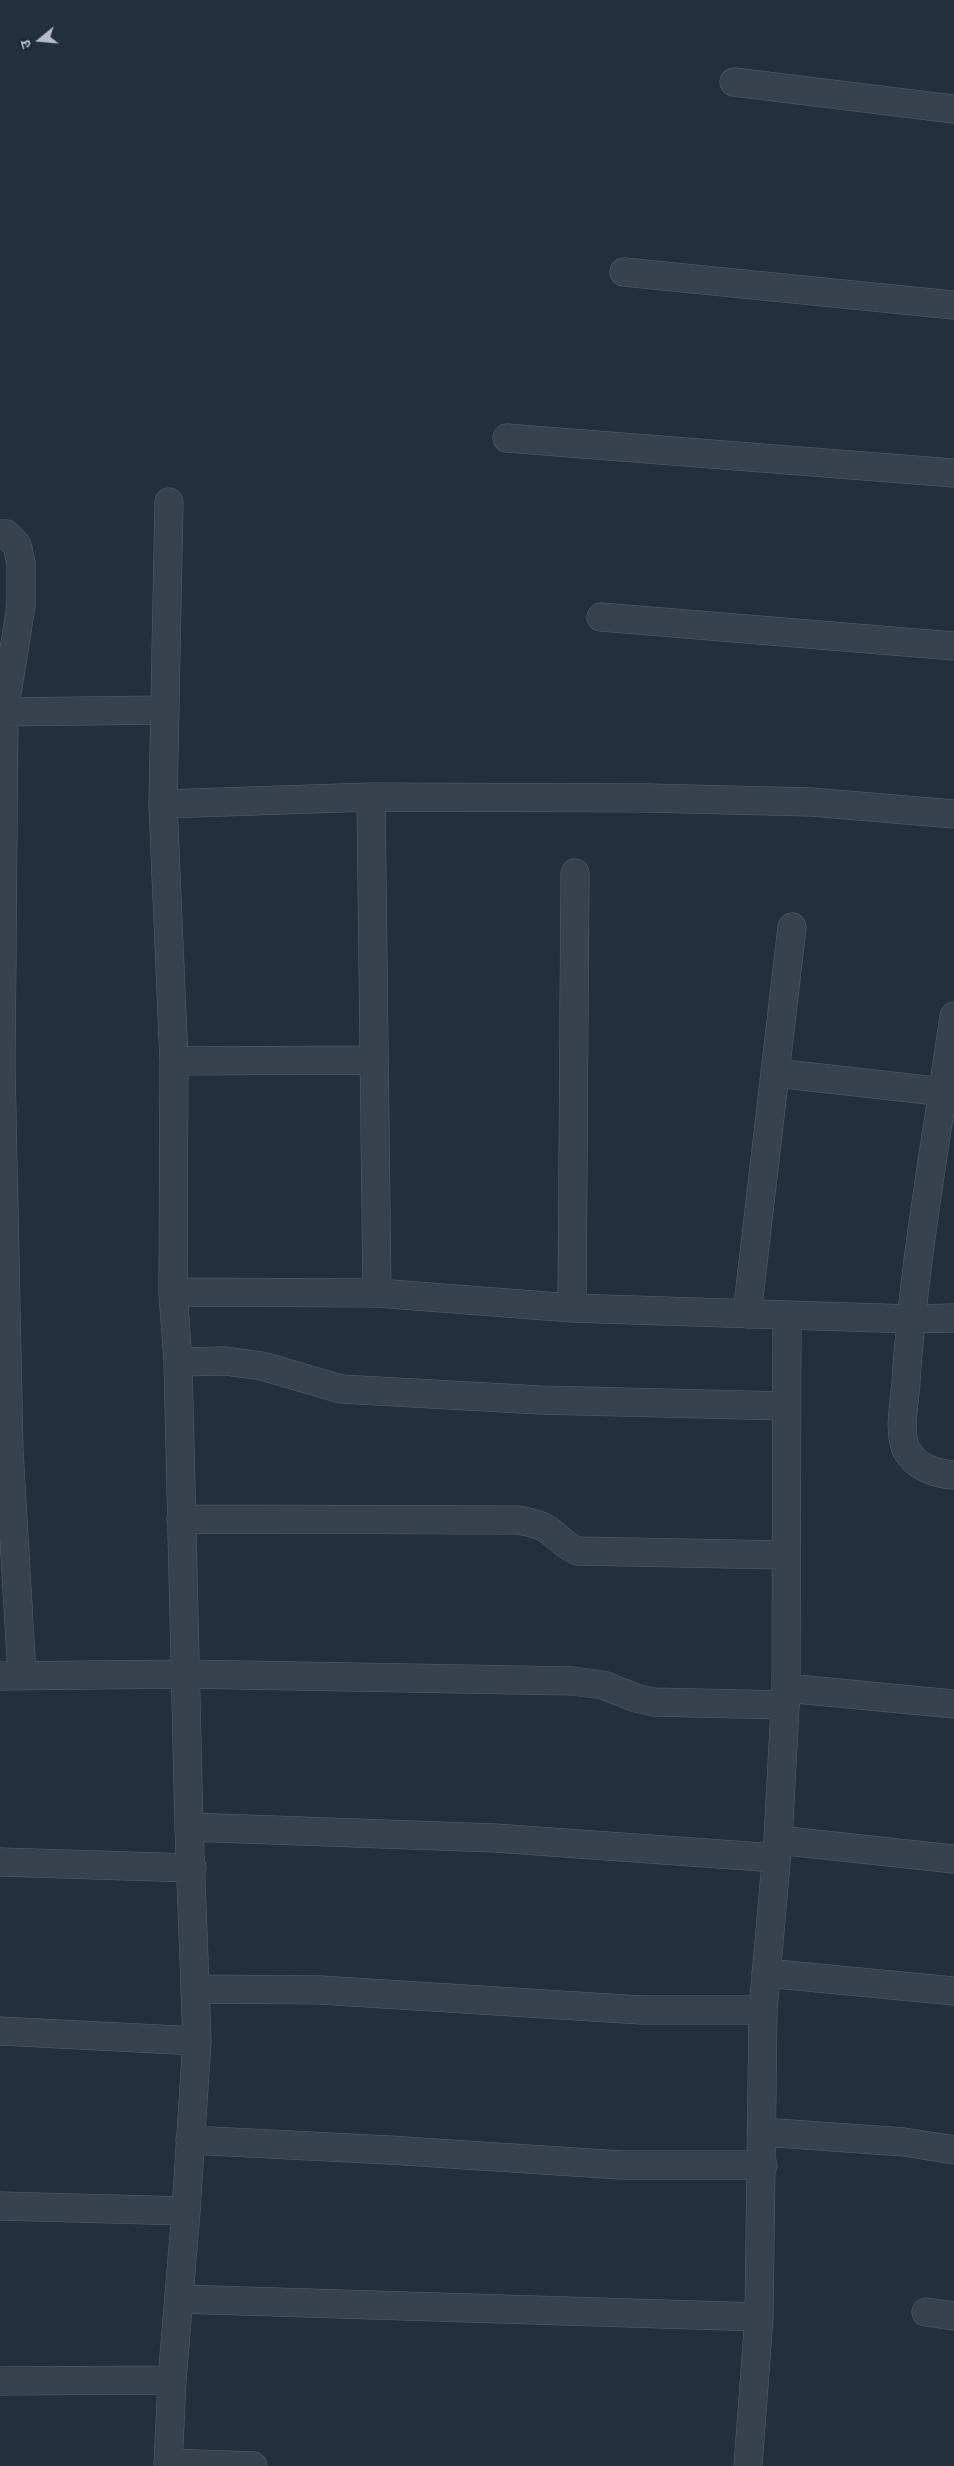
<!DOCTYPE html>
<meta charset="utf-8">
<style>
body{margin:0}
#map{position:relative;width:954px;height:2466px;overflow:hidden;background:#242f3e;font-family:"Titillium Web","Noto Sans Devanagari",sans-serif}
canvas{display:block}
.north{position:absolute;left:15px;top:15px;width:50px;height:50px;-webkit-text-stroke:4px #1d2633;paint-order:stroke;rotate:253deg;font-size:14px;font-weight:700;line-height:20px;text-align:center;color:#b4bcc9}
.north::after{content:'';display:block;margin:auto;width:18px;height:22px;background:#b4bcc9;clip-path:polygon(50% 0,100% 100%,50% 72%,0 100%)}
</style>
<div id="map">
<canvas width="954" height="2466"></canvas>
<div class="north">उ</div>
</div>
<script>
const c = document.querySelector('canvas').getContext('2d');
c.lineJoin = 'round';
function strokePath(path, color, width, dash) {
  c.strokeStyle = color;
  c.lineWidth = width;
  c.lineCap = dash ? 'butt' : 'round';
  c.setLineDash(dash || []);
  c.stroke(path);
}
const minor = new Path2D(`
 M 734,82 L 954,109
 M 624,272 L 954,305
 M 507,438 L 954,473
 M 0,534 L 6,534 L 17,545 L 21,563 L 21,606 L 4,712 L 1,1068 L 9,1451 L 22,1675
 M 601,617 L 954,646
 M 0,712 L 165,710
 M 371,797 L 377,1293
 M 163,804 L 371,797 L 648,798 L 811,802 L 954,814
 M 954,1016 C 937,1137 914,1259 906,1381 C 905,1401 898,1430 906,1449 C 915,1467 936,1474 954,1475
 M 174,1061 L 374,1060
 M 776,1073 L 954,1093
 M 173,1292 L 377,1293 L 572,1308 L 910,1319 L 954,1318
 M 572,1308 L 575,873
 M 747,1314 L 792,927
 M 178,1362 L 225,1361 L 262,1366 L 341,1389 L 540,1400 L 786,1406
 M 181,1519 L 518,1520 C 528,1522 537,1523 545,1528 C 558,1535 563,1546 578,1551 L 785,1555
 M 0,1676 L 185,1674 L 573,1681 L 603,1685 L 636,1698 L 653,1702 L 785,1705
 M 786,1688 L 954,1704
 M 189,1827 L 495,1838 L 776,1858
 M 778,1840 L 954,1859
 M 0,1862 L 192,1868
 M 766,1973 L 954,1991
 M 195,1989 L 320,1990 L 641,2010 L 763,2010
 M 0,2031 L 197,2041
 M 762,2132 L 904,2142 L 954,2150
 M 190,2140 L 389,2150 L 620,2165 L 763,2165
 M 0,2206 L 186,2211
 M 179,2299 L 759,2317
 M 926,2312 L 954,2316
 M 0,2381 L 172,2380
 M 168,2463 L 253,2466
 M 168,2466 L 172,2380 L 186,2211 L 197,2041 L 189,1827 L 178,1362 L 173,1292 L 174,1061 L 163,804 L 169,502
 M 748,2466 L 759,2317 L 763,2010 L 778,1840 L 786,1688 L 787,1315`);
strokePath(minor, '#565f6c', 29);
strokePath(minor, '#38414e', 28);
</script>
